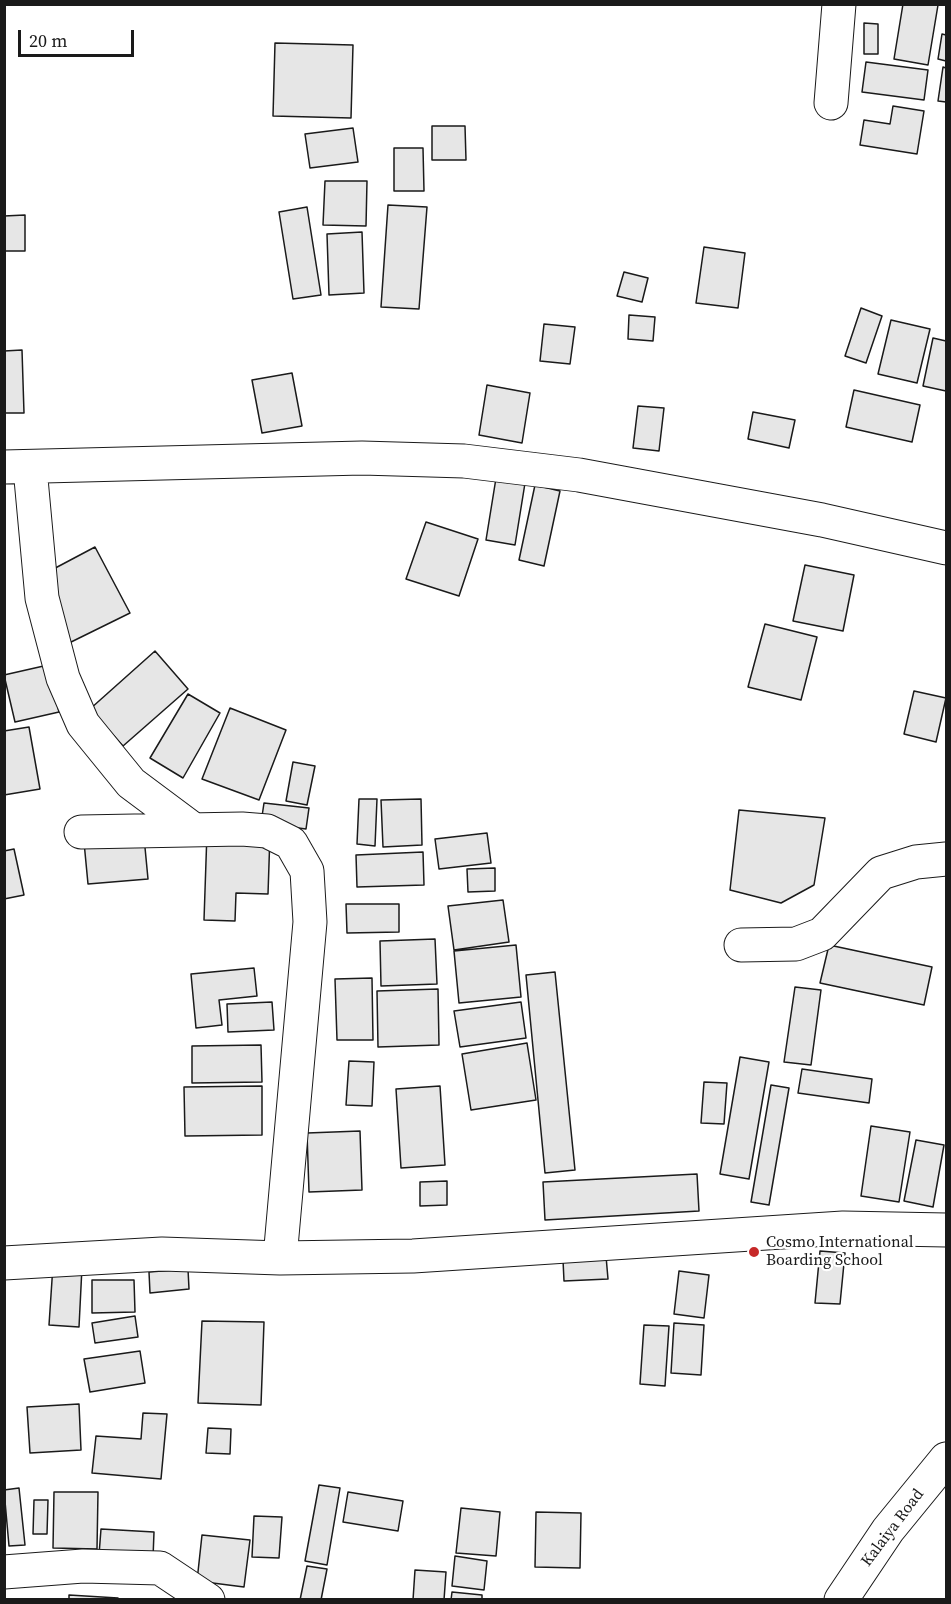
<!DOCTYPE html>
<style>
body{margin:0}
#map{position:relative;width:951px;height:1604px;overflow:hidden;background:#fff;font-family:"Source Serif 4",serif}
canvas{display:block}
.frame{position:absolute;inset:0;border:6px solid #1a1a1a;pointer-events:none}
.scale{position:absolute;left:18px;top:30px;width:116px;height:27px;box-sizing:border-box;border:3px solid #1a1a1a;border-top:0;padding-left:8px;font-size:18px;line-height:21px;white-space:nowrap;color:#1a1a1a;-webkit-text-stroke:4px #fff;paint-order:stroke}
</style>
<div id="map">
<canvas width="951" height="1604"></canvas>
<div class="frame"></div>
<div class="scale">20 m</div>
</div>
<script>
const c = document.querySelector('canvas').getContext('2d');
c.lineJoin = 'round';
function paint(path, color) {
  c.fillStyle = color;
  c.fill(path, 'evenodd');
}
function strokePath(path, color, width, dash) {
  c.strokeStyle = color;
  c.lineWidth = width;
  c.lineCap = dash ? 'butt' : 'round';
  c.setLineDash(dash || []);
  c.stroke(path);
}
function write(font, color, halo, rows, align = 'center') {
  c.font = font + ' "Source Serif 4",serif';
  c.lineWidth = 4.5;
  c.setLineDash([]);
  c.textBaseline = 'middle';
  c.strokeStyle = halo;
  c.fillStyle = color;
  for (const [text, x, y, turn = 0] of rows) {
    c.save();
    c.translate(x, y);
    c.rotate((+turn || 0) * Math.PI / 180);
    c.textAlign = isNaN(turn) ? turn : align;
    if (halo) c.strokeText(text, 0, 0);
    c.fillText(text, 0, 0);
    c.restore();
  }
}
const building = new Path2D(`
 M 903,4 L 938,5 L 928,65 L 894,59 Z
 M 864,23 L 878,24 L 878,54 L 864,54 Z
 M 942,34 L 946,35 L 946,61 L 938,59 Z
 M 275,43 L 353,45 L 351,118 L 273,116 Z
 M 866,62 L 928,70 L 924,100 L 862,92 Z
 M 943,67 L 946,68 L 946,102 L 938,101 Z
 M 893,106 L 924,111 L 917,154 L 860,145 L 864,120 L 890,124 Z
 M 432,126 L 465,126 L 466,160 L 432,160 Z
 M 353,128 L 358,162 L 310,168 L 305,134 Z
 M 394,148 L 423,148 L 424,191 L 394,191 Z
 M 325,181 L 367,181 L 366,226 L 323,225 Z
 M 388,205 L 427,207 L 419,309 L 381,307 Z
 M 307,207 L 321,295 L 293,299 L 279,212 Z
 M 25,215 L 25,251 L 4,251 L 4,216 Z
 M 362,232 L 364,293 L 329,295 L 327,234 Z
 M 704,247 L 745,253 L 738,308 L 696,303 Z
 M 624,272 L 648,278 L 642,302 L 617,296 Z
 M 861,308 L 882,316 L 866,363 L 845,356 Z
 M 629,315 L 655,317 L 653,341 L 628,339 Z
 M 891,320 L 930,329 L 917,383 L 878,374 Z
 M 544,324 L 575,327 L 570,364 L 540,361 Z
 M 933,338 L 946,341 L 946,391 L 923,386 Z
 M 22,350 L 24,413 L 4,413 L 4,351 Z
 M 292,373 L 302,426 L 262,433 L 252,380 Z
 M 487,385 L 530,393 L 522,443 L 479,435 Z
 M 854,390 L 920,405 L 912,442 L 846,427 Z
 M 638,406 L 664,408 L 659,451 L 633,448 Z
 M 753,412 L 795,420 L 789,448 L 748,439 Z
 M 497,472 L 526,477 L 515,545 L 486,540 Z
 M 535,485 L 560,491 L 544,566 L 519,560 Z
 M 426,522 L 478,539 L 459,596 L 406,579 Z
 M 95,547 L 130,613 L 65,645 L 44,574 Z
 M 805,565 L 854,575 L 843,631 L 793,621 Z
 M 765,624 L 817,637 L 801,700 L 748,687 Z
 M 155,651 L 188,689 L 123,746 L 90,709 Z
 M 48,665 L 59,712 L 15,722 L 4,675 Z
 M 914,691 L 946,698 L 936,742 L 904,734 Z
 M 188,694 L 220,713 L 183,778 L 150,758 Z
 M 230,708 L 286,730 L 259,800 L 202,779 Z
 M 29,727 L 40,789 L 4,795 L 4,731 Z
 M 293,762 L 315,766 L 307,805 L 286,801 Z
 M 359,799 L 377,799 L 375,846 L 357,844 Z
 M 421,799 L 422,845 L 383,847 L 381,800 Z
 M 264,803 L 309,808 L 306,829 L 261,823 Z
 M 739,810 L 825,818 L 814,885 L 781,903 L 730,890 Z
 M 207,832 L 270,834 L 268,894 L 236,893 L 235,921 L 204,920 Z
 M 487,833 L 491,863 L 439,869 L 435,839 Z
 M 144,837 L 148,879 L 88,884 L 84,842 Z
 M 14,849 L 24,895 L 4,899 L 4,851 Z
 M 423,852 L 424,885 L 357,887 L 356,855 Z
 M 495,868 L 495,891 L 468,892 L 467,869 Z
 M 503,900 L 509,942 L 454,950 L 448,906 Z
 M 346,904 L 399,904 L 399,932 L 347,933 Z
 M 435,939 L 437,984 L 381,986 L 380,941 Z
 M 516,945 L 521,997 L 459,1003 L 454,951 Z
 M 829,945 L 932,967 L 924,1005 L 820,983 Z
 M 254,968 L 257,996 L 219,1000 L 222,1025 L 196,1028 L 191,974 Z
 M 555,972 L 575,1170 L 545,1173 L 526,975 Z
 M 372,978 L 373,1040 L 337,1040 L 335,979 Z
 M 795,987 L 821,990 L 811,1065 L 784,1062 Z
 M 438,989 L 439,1045 L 378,1047 L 377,991 Z
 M 272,1002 L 274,1030 L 228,1032 L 227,1004 Z
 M 521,1002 L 526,1038 L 460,1047 L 454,1011 Z
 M 527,1043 L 536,1100 L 471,1110 L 462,1054 Z
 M 261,1045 L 262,1082 L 192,1083 L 192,1046 Z
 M 740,1057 L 769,1062 L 749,1179 L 720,1174 Z
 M 349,1061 L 374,1062 L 372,1106 L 346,1105 Z
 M 802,1069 L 872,1079 L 869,1103 L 798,1093 Z
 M 704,1082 L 727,1083 L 724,1124 L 701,1123 Z
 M 771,1085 L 789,1088 L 769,1205 L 751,1202 Z
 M 262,1086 L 262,1135 L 185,1136 L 184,1087 Z
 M 440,1086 L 445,1165 L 401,1168 L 396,1089 Z
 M 871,1126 L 910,1132 L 899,1202 L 861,1196 Z
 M 360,1131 L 362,1190 L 309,1192 L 307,1133 Z
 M 916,1140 L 944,1145 L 933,1207 L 904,1201 Z
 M 697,1174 L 699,1211 L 545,1220 L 543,1182 Z
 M 447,1181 L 447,1205 L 420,1206 L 420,1182 Z
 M 820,1251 L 845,1253 L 840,1304 L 815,1303 Z
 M 606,1256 L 608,1279 L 564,1281 L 563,1260 Z
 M 53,1265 L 82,1267 L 79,1327 L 49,1325 Z
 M 188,1269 L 189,1289 L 150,1293 L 149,1272 Z
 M 679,1271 L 709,1275 L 704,1318 L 674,1314 Z
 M 92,1280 L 134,1280 L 135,1312 L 92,1313 Z
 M 135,1316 L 138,1337 L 95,1343 L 92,1323 Z
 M 202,1321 L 264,1322 L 261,1405 L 198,1403 Z
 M 674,1323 L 704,1325 L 701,1375 L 671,1373 Z
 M 644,1325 L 669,1326 L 665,1386 L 640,1384 Z
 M 140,1351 L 145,1383 L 90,1392 L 84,1359 Z
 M 79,1404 L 81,1450 L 30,1453 L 27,1407 Z
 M 143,1413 L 167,1414 L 161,1479 L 92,1473 L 96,1436 L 141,1439 Z
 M 208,1428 L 231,1429 L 230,1454 L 206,1453 Z
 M 319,1485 L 340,1488 L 327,1565 L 305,1561 Z
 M 19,1488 L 25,1545 L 9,1546 L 4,1490 Z
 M 54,1492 L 98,1492 L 97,1549 L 53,1548 Z
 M 348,1492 L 403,1501 L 398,1531 L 343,1522 Z
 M 34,1500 L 48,1500 L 47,1534 L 33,1534 Z
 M 461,1508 L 500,1512 L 496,1556 L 456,1553 Z
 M 536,1512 L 581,1513 L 580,1568 L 535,1567 Z
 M 254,1516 L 282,1517 L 279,1558 L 252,1557 Z
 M 101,1529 L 154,1532 L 153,1558 L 99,1555 Z
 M 202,1535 L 250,1540 L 244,1587 L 197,1581 Z
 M 455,1556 L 487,1561 L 484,1590 L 452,1586 Z
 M 307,1566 L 327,1569 L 321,1600 L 300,1600 Z
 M 415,1570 L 446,1572 L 444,1600 L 413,1600 Z
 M 452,1592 L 482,1595 L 482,1600 L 451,1600 Z
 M 69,1595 L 118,1598 L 118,1600 L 69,1600 Z`);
paint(building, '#e6e6e6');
strokePath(building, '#1a1a1a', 1.5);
const street = new Path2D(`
 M 831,103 L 839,4
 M 4,467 L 362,458 L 464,461 L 579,475 L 822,520 L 946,548
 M 30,468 L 42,598 L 63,678 L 83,724 L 131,783 L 194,830
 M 81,832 L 242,829 L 267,831 L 291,843 L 307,871 L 310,922 L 280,1258
 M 741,945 L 796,944 L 822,934 L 881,873 L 916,862 L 946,859
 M 4,1263 L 162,1254 L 280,1258 L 413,1256 L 843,1228 L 946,1230
 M 4,1572 L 83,1566 L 160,1568 L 208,1600`);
const secondary = new Path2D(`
 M 841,1600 L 888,1530 L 946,1459`);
strokePath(street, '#1a1a1a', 35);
strokePath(secondary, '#1a1a1a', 35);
strokePath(street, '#fff', 33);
strokePath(secondary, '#fff', 33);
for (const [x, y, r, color] of [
 [754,1252,6,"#c62828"]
]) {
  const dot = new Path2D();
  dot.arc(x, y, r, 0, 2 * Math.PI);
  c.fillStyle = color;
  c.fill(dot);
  strokePath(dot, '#fff', 2);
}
write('16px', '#1a1a1a', '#fff', [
 ["Cosmo International",766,1243],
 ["Boarding School",766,1261]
], 'left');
write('16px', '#1a1a1a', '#fff', [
 ["Kalaiya Road",893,1528,-53]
]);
</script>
